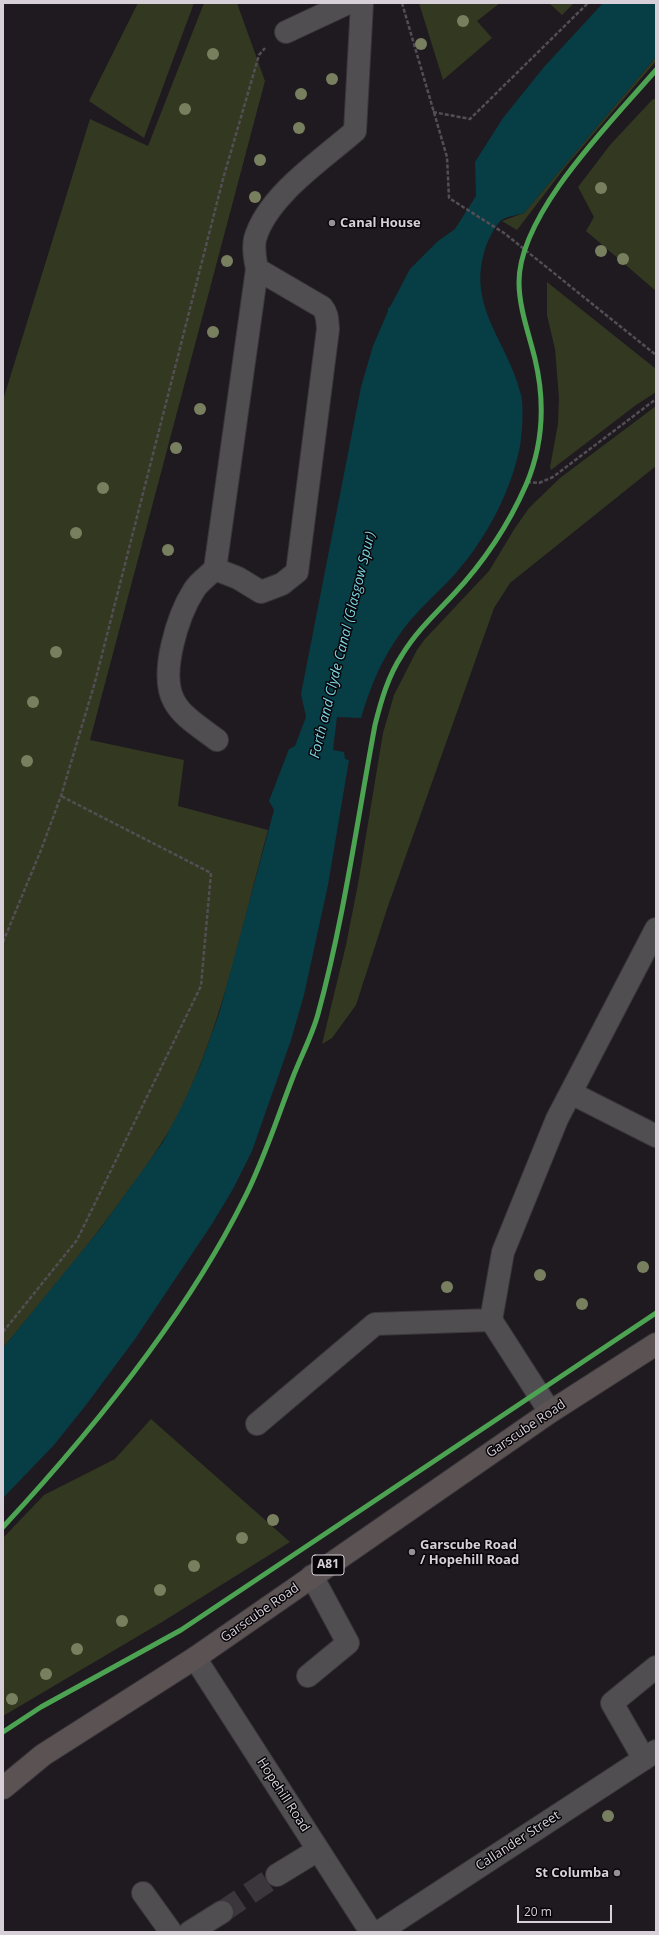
<!DOCTYPE html>
<style>
body{margin:0}
#map{position:relative;width:659px;height:1935px;overflow:hidden;background:#1f1a20;font-family:"Open Sans",sans-serif}
canvas{display:block}
.frame{position:absolute;inset:0;border:4px solid #d7d0d9;pointer-events:none}
.scale{position:absolute;left:517px;top:1905px;width:95px;height:18px;box-sizing:border-box;border:2px solid #d7d0d9;border-top:0;padding-left:5px;font-size:12px;line-height:14px;white-space:nowrap;color:#d7d0d9;-webkit-text-stroke:3px #080509;paint-order:stroke}
</style>
<div id="map">
<canvas width="659" height="1935"></canvas>
<div class="frame"></div>
<div class="scale">20 m</div>
</div>
<script>
const c = document.querySelector('canvas').getContext('2d');
c.lineJoin = 'round';
function paint(path, color) {
  c.fillStyle = color;
  c.fill(path, 'evenodd');
}
function strokePath(path, color, width, dash) {
  c.strokeStyle = color;
  c.lineWidth = width;
  c.lineCap = dash ? 'butt' : 'round';
  c.setLineDash(dash || []);
  c.stroke(path);
}
function write(font, color, halo, rows, align = 'center') {
  c.font = font + ' "Open Sans",sans-serif';
  c.lineWidth = 3;
  c.setLineDash([]);
  c.textBaseline = 'middle';
  c.strokeStyle = halo;
  c.fillStyle = color;
  for (const [text, x, y, turn = 0] of rows) {
    c.save();
    c.translate(x, y);
    c.rotate((+turn || 0) * Math.PI / 180);
    c.textAlign = isNaN(turn) ? turn : align;
    if (halo) c.strokeText(text, 0, 0);
    c.fillText(text, 0, 0);
    c.restore();
  }
}
paint(new Path2D(`
 M 138,3 L 194,3 L 144,138 L 89,101 Z
 M 204,3 L 237,3 L 265,81 L 90,740 L 184,760 L 178,806 L 268,830 C 243,922 224,1018 183,1105 C 167,1138 144,1169 122,1199 C 85,1250 43,1299 3,1348 L 3,400 L 90,119 L 148,146 Z
 M 419,3 L 500,3 L 477,21 L 492,38 L 443,80 Z
 M 549,3 L 574,3 L 562,15 Z
 M 656,57 L 656,61 L 566,166 L 517,230 L 502,221 L 524,213 Z
 M 656,98 L 656,291 L 586,231 L 594,217 L 578,187 L 610,145 L 652,100 Z
 M 547,282 L 656,369 L 656,392 L 636,405 L 551,470 L 550,467 L 558,424 L 559,398 L 555,349 L 547,315 Z
 M 656,406 L 656,466 L 510,583 L 494,608 L 388,906 L 356,1005 L 332,1038 L 322,1044 L 346,945 L 358,884 L 383,733 L 394,695 L 417,650 L 425,639 L 489,571 L 515,528 L 529,508 L 560,478 Z
 M 151,1419 L 290,1542 L 162,1622 L 3,1716 L 3,1538 L 44,1495 L 115,1459 Z`), '#333821');
paint(new Path2D(`
 M 603,3 L 656,3 L 656,57 L 524,213 C 518,215 509,216 503,219 C 495,224 486,244 484,253 C 468,309 509,343 521,395 C 524,404 522,437 520,446 C 511,492 486,539 455,574 C 438,593 417,610 402,631 C 382,658 370,687 361,718 L 337,717 L 333,750 L 344,752 L 345,759 L 349,760 L 328,885 L 304,995 L 291,1040 L 252,1151 L 233,1189 L 212,1224 L 135,1339 L 86,1405 L 54,1445 L 3,1498 L 3,1348 L 100,1229 L 163,1142 L 182,1106 L 200,1066 L 219,1014 L 274,810 L 269,801 L 289,749 L 295,746 L 306,717 L 301,694 L 361,387 L 373,346 L 388,311 L 388,308 L 390,307 L 410,269 L 438,241 L 455,229 L 476,196 L 475,162 L 503,118 L 544,67 Z`), '#073d45');
strokePath(new Path2D(`
 M 222,1912 L 277,1875`), '#3b353c', 22, [22, 11]);
const minor = new Path2D(`
 M 286,32 L 348,3
 M 215,569 L 238,578 L 261,592 L 282,584 L 297,572 L 328,329 C 327,320 328,314 322,307 L 257,269 C 255,259 253,249 255,239 C 267,196 322,160 355,131 L 362,3
 M 217,740 C 203,729 182,717 174,701 C 159,674 178,615 194,590 C 199,582 208,576 215,569 L 257,269
 M 571,1093 L 656,1136
 M 550,1412 L 491,1320 L 503,1252 L 557,1119 L 656,929
 M 257,1424 L 375,1324 L 491,1320
 M 195,1658 L 371,1932
 M 308,1676 L 348,1643 L 312,1576
 M 644,1759 L 612,1703 L 656,1667
 M 277,1875 L 318,1850
 M 143,1893 L 171,1932
 M 190,1932 L 222,1912
 M 379,1932 L 656,1751`);
const major = new Path2D(`
 M 3,1788 L 43,1755 L 195,1658 L 550,1412 L 656,1344`);
strokePath(minor, '#3a363b', 24);
strokePath(major, '#3a363b', 24);
strokePath(new Path2D(`
 M 402,3 L 447,157 L 449,198 L 504,233 L 656,355
 M 433,112 L 470,119 L 588,3
 M 527,482 L 539,483 L 553,477 L 656,399
 M 3,942 L 41,850 L 61,796 L 95,682 L 223,179 L 259,55 L 265,48
 M 3,1332 L 77,1240 L 201,986 L 211,873 L 61,796`), '#524e53', 2.5, [4, 2]);
strokePath(minor, '#514e52', 22);
strokePath(major, '#5b5353', 22);
strokePath(new Path2D(`
 M 3,1527 C 91,1432 186,1316 244,1199 C 264,1160 277,1118 293,1077 C 301,1056 312,1036 318,1014 C 344,919 357,821 375,725 C 381,701 388,676 402,655 C 416,632 435,614 453,595 C 484,562 508,526 526,485 C 543,445 545,401 535,359 C 529,334 519,308 519,282 C 519,213 612,121 656,70
 M 3,1732 L 41,1707 L 181,1630 L 656,1313`), '#4ca352', 5);
c.fillStyle = '#787f5e';
for (const [x, y] of [
 [463,21],
 [421,44],
 [213,54],
 [332,79],
 [301,94],
 [185,109],
 [299,128],
 [260,160],
 [601,188],
 [255,197],
 [601,251],
 [623,259],
 [227,261],
 [213,332],
 [200,409],
 [176,448],
 [103,488],
 [76,533],
 [168,550],
 [56,652],
 [33,702],
 [27,761],
 [643,1267],
 [540,1275],
 [447,1287],
 [582,1304],
 [273,1520],
 [242,1538],
 [194,1566],
 [160,1590],
 [122,1621],
 [77,1649],
 [46,1674],
 [12,1699],
 [608,1816]
]) {
  c.beginPath();
  c.arc(x, y, 6, 0, 2 * Math.PI);
  c.fill();
}
for (const [x, y, r, color] of [
 [332,223,4,"#979098"],
 [412,1552,4,"#979098"],
 [617,1873,4,"#979098"]
]) {
  const dot = new Path2D();
  dot.arc(x, y, r, 0, 2 * Math.PI);
  c.fillStyle = color;
  c.fill(dot);
  strokePath(dot, '#080509', 1.5);
}
for (const [x, y, w] of [
 [328,1565,32]
]) {
  const box = new Path2D();
  box.roundRect(x - w / 2, y - 10, w, 20, 3);
  c.fillStyle = '#080509';
  c.fill(box);
  strokePath(box, '#d7d0d9', 1);
}
write('bold 12px', '#d7d0d9', null, [
 ["A81",328,1565]
]);
write('bold 13px', '#d7d0d9', '#080509', [
 ["Canal House",340,223],
 ["Garscube Road",420,1545],
 ["/ Hopehill Road",420,1560],
 ["St Columba",609,1873,"right"]
], 'left');
write('13px', '#d7d0d9', '#080509', [
 ["Garscube Road",526,1429,-34],
 ["Garscube Road",260,1613,-35],
 ["Hopehill Road",283,1795,57],
 ["Callander Street",518,1841,-33]
]);
write('italic 14px', '#7bd3e1', '#080509', [
 ["Forth and Clyde Canal (Glasgow Spur)",343,645,-76]
]);
</script>
